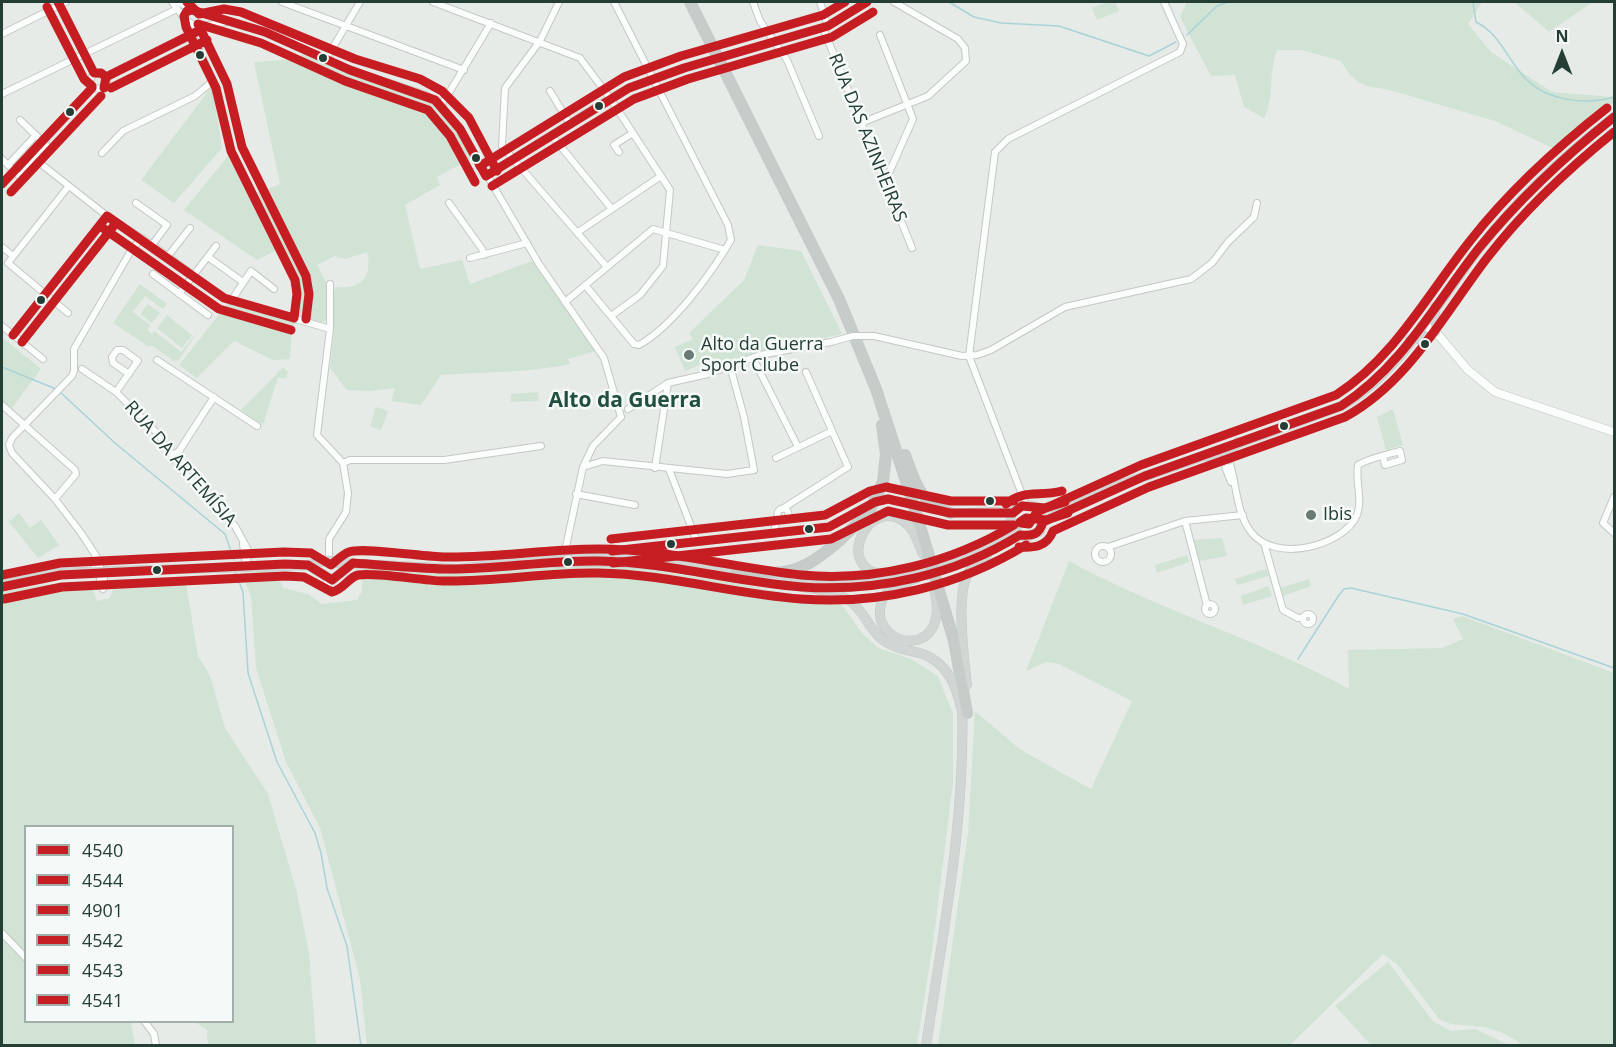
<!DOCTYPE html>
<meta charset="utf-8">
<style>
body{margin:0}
#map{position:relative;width:1616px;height:1047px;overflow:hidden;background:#e6ebe8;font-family:"Open Sans",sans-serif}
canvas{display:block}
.frame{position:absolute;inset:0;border:3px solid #243e35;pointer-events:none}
.legend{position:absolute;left:24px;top:825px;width:210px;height:198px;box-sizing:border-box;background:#f5f9f7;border:2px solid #a1aea9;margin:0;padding:8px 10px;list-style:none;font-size:18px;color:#243e35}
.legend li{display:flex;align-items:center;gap:12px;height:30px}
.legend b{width:30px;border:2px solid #a1aea9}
.north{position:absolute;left:1532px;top:24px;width:60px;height:60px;-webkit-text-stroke:4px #f5f9f7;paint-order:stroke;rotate:0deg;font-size:16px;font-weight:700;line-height:24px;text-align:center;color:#243e35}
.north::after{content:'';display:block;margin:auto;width:21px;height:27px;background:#243e35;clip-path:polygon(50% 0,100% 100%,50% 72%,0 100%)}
</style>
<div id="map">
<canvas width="1616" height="1047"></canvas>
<div class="frame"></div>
<ul class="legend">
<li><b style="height:8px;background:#c61d23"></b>4540</li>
<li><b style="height:8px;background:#c61d23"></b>4544</li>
<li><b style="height:8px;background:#c61d23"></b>4901</li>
<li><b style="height:8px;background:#c61d23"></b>4542</li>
<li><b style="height:8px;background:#c61d23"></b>4543</li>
<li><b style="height:8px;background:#c61d23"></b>4541</li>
</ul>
<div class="north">N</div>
</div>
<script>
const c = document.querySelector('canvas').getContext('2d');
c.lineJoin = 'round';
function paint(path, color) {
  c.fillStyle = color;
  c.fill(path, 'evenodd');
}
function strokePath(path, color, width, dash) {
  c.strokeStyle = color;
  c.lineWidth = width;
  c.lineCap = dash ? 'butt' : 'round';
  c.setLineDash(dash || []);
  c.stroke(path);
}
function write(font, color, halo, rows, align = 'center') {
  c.font = font + ' "Open Sans",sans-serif';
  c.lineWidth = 5;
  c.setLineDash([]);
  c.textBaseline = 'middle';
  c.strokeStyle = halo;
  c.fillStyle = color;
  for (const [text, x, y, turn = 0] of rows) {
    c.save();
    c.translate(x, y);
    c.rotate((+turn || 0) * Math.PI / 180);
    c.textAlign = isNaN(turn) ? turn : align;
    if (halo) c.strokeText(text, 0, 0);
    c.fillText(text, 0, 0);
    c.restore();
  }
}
paint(new Path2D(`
 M 1107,2 L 1115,2 L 1119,11 L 1097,20 L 1092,8 Z
 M 1187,2 L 1482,2 L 1468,24 L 1491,52 L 1552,92 L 1614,97 L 1614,103 L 1557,150 L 1495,121 L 1386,89 C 1361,87 1353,82 1341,61 L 1302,50 L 1277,50 C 1268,73 1275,97 1264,118 L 1244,107 L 1235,75 L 1211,76 L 1180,17 Z
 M 1514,2 L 1593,2 L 1549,32 Z
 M 303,52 L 381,84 L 422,97 L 451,120 L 472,158 L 437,177 L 440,185 L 405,205 L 420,269 L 462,260 L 470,284 L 532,261 L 596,351 L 568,359 L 570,364 C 528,373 484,372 441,375 L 421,405 L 391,401 L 395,388 L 369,391 L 347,390 L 330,368 L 334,332 L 333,291 L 337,287 C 361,290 373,276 367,252 L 345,259 L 335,256 L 317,265 L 328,286 L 327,320 L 321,322 L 299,316 L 301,294 L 298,278 L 257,193 L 280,184 L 254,62 L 299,59 Z
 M 212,86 L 222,148 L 174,203 L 141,180 Z
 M 228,156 L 277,250 L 257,260 L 184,210 Z
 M 758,245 L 801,251 L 842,334 L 757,352 L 707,369 L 704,363 L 685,371 L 675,347 L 693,339 L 689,333 L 744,280 Z
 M 140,284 L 167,304 L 163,309 L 145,296 L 133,312 L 150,325 L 147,330 L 152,334 L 154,331 L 181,352 L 198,331 L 179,360 L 174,361 L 151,345 L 149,347 L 113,323 Z
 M 228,303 L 296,323 L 292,327 L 290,359 L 273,360 L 234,341 L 197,378 L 179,365 Z
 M 148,304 L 160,313 L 152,323 L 140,314 Z
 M 167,315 L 192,335 L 182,348 L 157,328 Z
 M 2,337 L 41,369 L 9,412 L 2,405 Z
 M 283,367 L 288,372 L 286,379 L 278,377 L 263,425 L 241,410 Z
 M 538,392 L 539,401 L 511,402 L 511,394 Z
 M 376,407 L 388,411 L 381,430 L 370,426 Z
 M 1393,409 L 1403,445 L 1386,450 L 1377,417 Z
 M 19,513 L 30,528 L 41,520 L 59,545 L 38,558 L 9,522 L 8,518 L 10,521 Z
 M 1222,538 L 1227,556 L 1199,561 L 1194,540 Z
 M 1187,555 L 1189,562 L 1157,573 L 1155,565 Z
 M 1069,561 C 1160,611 1259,639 1349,689 L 1348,650 L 1442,648 L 1463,639 L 1453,619 L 1462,616 L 1614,673 L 1614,1045 L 1524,1045 L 1503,1033 L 1484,1027 L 1451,1024 L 1439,1019 L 1397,964 L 1383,954 L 1290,1045 L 938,1045 L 968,833 L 975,711 L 1021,750 L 1091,789 L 1132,701 L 1059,664 L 1046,662 L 1026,671 Z
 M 597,564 C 679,573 762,586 842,605 L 862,633 L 878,648 L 911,659 L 938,676 L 953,714 L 953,783 L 933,944 L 917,1045 L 367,1045 L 360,979 L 320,828 L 286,762 L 256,668 L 251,596 L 241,573 L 276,570 L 283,588 L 308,594 L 322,604 L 357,600 L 362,591 L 363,569 L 447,574 Z
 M 1266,569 L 1269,576 L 1237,585 L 1235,579 Z
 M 185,578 L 198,656 L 210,676 L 225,728 L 268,794 L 296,889 L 309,953 L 316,1045 L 208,1045 L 207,1030 L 195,1022 L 232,1022 L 232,826 L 26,826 L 26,1022 L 131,1022 L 135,1045 L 2,1045 L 2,592 L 41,585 L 90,582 L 97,601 L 110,598 L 116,580 Z
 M 1309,579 L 1311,586 L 1283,596 L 1280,588 Z
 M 1268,586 L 1272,596 L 1243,605 L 1241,596 Z
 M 1388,962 L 1433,1021 L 1451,1031 L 1475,1029 L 1509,1045 L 1371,1045 L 1335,1006 Z`), '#d0e3d4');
strokePath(new Path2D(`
 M 949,2 L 974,17 L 1001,23 L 1059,26 L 1149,56 L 1176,42
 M 1473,2 L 1476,22 C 1501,34 1508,62 1527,80 C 1548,101 1587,105 1614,97
 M 1187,35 L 1217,6 L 1228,2
 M 2,367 L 56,389
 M 60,392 L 115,443 L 225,534 L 234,560
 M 235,572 L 243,592 L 248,673 L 277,762 L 315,833 L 321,853 L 327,888 L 347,946 L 361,1046
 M 1298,659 L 1339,595 L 1344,589 L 1351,588 L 1463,614 L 1614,668`), '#a9d3d6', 1.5);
const minor = new Path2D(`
 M 58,2 L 94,73
 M 172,2 L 185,19 L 213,81 L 231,151 L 295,280 L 297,294 L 294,318
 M 178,2 L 192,10 L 265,32 L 350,70 L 426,95 L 441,106 L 460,129 L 539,264 L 604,358 L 621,417
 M 282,2 L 464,70
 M 433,2 L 580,58 L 610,98 L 670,190 L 663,266 L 640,295 L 611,316
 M 559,2 L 540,41 L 505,88 L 502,146 L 607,267
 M 753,2 L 760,21 L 787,60 L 819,136
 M 820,2 L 828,26
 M 185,20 L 198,27 L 226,22
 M 823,28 L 912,248
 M 2,34 L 66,2
 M 880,35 L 913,119 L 889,173 L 882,176
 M 737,53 L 828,26 L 867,2
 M 326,59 L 360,2
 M 106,77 L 191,36 L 205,26
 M 92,88 L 102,89 L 107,81 L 104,75 L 94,73
 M 92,88 L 89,82 L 94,73
 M 550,91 L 570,124
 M 2,94 L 177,9
 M 441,106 L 491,23
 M 861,123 L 928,96 L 966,61 L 965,48 L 958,39 L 894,2
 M 552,136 L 612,209
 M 619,152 L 614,145 L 633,133
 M 102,153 L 123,131 L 195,96 L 213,81
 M 2,159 L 20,177 L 47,146 L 20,120
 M 36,160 L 107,216 L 152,245 L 224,298 L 330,329
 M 8,165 L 36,135
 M 486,176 L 610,98 L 629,88 L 695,65
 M 2,184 L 92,88
 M 136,203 L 167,225 L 152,245
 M 449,203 L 482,249 L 484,255
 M 578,232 L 661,176
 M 2,247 L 12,255
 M 168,256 L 190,228
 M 208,257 L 243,282
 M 470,258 L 527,243
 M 153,274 L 208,315
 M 585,285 L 634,344 L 639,345 C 673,326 711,274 731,240 L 728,225 L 614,2
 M 179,294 L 216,246
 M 231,301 L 251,271 L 274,289
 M 565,302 L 653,229 L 725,250
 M 68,313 L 8,263 L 68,187
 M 2,326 L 43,359
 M 13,335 L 107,216
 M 874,336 L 962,356 L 977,355 L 991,350 L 1065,307 L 1191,279 L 1212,263 L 1228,242 L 1254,217 L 1257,203
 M 753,358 L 798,447
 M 157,360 L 257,426
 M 82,369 L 116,392 L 158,434 L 185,474 L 235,526 L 248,550 L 247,566
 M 116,392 L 137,362 L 138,361 L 123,350 L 117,350 L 112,357 L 113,363 L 129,374
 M 2,405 L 75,470 L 76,474 L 55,499
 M 628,409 L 668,383 L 708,374 L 760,355 L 831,342
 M 172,455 L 179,451 L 214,397
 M 776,458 L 832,431
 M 1228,458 C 1237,481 1235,511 1251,532 C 1275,564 1344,546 1357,515 C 1363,498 1355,482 1358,465 C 1370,458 1386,455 1400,451 L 1402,460 L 1385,465 L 1383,456
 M 1222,459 L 1231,482
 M 343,463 L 350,460 L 444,460 L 541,446
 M 583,467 L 603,461 L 727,474 L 754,470 L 744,417 L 730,366
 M 655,468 L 668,383
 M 669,469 L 697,542
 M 576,494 L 635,505
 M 1614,497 L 1603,523 L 1614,533
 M 1026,505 L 969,356 L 995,152 L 1008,139 L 1180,52 L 1183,44 L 1164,2
 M777.5 514a5.5 5.5 0 1 1 11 0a5.5 5.5 0 1 1-11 0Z
 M 782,509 L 848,467 L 806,372
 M 949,513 L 995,511 L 1013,513
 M 1185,521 L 1207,605
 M 773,534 L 778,516
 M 1264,543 L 1283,610 L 1298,618 L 1303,618
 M 243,544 L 246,566
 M1095 554a8 8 0 1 1 16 0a8 8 0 1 1-16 0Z
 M 1108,547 L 1185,521 L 1243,515
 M 605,552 L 829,527 L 875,502 L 888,499 L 936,510
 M 95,555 L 95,567 L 104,578 L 103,589
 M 564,556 L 583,467 L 593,446 L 621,417
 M 329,560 L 329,539 L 346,512 L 348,493 L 343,463 L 317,435 L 330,329 L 330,284
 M 326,578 L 329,590
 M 103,589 L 100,583 L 100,562 L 81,533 L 55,499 L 12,453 L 9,445 L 12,438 L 72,376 L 74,371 L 74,349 L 132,249 L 142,238
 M1205 609a5 5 0 1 1 10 0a5 5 0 1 1-10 0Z
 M1303 619a5 5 0 1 1 10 0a5 5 0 1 1-10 0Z
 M 2,933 L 26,958
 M 145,1022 L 154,1034 L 156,1046`);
const tertiary = new Path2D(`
 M 1422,324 L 1436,332 L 1467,369 L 1495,392 L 1614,432`);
const primary = new Path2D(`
 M 1435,307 L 1436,332
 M 1410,340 L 1432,336
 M 1205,456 L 1217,457 L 1222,462
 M 1229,460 L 1231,451 L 1238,442
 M 1036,508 L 1043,519 L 1040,531 L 1027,537 C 1011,535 1003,513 1021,506 C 1029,503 1036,509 1044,508 C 1059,507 1077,498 1092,494 C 1175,467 1259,436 1341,406 C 1398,376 1438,301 1478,250 C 1517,200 1564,156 1614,117
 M 1043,522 L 1093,498
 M 556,563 C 628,558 698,570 769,582
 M 308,565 L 332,580 L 353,563
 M 890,575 C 828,574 870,489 908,525 C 915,532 919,545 923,554
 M 763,576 C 831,586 899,584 964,559 C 983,552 1002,546 1011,526
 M 917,578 C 908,581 898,584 891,589 C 884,594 881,601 880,609 C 876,649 949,659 935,593
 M 2,581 L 26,575 L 52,573 L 308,565 L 329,560 L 338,563 L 458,569 L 584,554 L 668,559 L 743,572
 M 802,587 C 824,590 846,592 860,611 C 868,621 873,633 883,640 C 895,649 909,650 923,654 C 947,663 956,685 961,708
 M 967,685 C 964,660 956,598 967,576 C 971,567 979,561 987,555
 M 926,1046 C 943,932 966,818 962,702`);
const trunk = new Path2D(`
 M 690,2 L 839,299 L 876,389 L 906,481
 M 882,425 L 886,454 L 883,482
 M 905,455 C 916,485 919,501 950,513
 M 916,513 L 928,553
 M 736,571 C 787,575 799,575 839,541
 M 938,587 L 954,641 L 967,713`);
strokePath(minor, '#c3c8c5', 8);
strokePath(tertiary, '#c3c8c5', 9);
strokePath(primary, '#c2cac7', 10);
strokePath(trunk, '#c2cac7', 12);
strokePath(minor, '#fbfcfc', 6);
strokePath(tertiary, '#fbfcfc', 8);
strokePath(primary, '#cfd6d4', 9);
strokePath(trunk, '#c6ccca', 10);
const minorBridge = new Path2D(`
 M 695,65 L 737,53
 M 831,342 L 853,336 L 874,336`);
const trunkBridge = new Path2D(`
 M 906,481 L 916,513
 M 839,541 L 869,512 L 883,482
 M 928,553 L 938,587`);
strokePath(minorBridge, '#c3c8c5', 8, []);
strokePath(trunkBridge, '#c2cac7', 12, []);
strokePath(minorBridge, '#fbfcfc', 6);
strokePath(trunkBridge, '#c6ccca', 10);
strokePath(new Path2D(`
 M 1013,513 L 1022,506 L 1045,508 L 1065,502
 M 1020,535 C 1033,536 1039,535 1043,522 L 1145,476 L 1341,406 C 1402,367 1435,304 1479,248 C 1519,199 1565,156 1614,117
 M 612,551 L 829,527 L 875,502 L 888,499 L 950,513 L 1013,513
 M 2,587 L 61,575 L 285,564 L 308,565 L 332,580 L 353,563 C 383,565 414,568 444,569 C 495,570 547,560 599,561 C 667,562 734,582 802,587 C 879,592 955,575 1020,535`), '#c61d23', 9);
strokePath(new Path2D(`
 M 1020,522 L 1026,518 L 1046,520 L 1068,513
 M 1019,547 C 1034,548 1047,547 1053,531 L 1149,487 L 1345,417 C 1409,382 1444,314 1487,258 C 1524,210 1568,169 1614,132
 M 613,563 L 831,539 L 888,511 L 948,525 L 1012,525
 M 4,599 L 62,587 L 285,576 L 304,577 L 332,592 C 343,590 349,577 358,575 C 378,572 422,581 444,581 C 496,582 547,572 598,573 C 667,574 733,594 801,599 C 880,605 959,586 1026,545`), '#c61d23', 9);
strokePath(new Path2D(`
 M 1006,504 C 1024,489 1038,497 1062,491
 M 1021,523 L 1029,524 L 1037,512 L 1141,465 L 1336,395 C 1395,357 1427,295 1470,241 C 1509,191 1556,148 1607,108
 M 611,539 L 825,515 L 870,491 L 886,487 L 951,501 L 1014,501
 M 2,575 L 60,563 L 284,552 L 311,553 L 331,565 C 336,561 343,554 349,552 C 363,547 425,557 444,557 C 496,558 547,549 598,549 C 667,549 734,568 801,575 C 875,582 951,563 1014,525`), '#c61d23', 9);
strokePath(new Path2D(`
 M 58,2 L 94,73 L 101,73 L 106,77 L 104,88
 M 106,77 L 202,29
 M 486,176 L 629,88 L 684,68 L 828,26 L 867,2
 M 2,184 L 92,88
 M 107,216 L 224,298 L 294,318
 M 294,318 L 297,294 L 295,280 L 231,151 L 216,88 L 186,27 L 184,16 L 187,11 L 192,10 L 265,32 L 350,70 L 435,100 L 460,129 L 486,176
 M 13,335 L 107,216`), '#c61d23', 9);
strokePath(new Path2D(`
 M 47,7 L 84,79 L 92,86
 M 111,88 L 207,40
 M 492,186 L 634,99 L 688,79 L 832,37 L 873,12
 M 11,192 L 101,96
 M 100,226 L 219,309 L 291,330
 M 306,319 L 309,294 L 306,276 L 242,147 L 227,84 L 198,24 L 261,43 L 345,81 L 428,110 L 450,136 L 475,182
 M 22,342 L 116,223`), '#c61d23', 9);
strokePath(new Path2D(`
 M 187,2 L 199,14 L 224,9 L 241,12 L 355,59 L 420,79 L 442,91 L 469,118 L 497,171
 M 480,166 L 624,77 L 681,56 L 823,15 L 845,2`), '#c61d23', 9);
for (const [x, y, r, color] of [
 [200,55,5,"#243e35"],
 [323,58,5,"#243e35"],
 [599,106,5,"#243e35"],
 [70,112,5,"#243e35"],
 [476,158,5,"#243e35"],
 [41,300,5,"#243e35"],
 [1425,344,5,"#243e35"],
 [689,355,6,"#687b74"],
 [1284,426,5,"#243e35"],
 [990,501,5,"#243e35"],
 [1311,515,6,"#687b74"],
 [809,529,5,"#243e35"],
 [671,544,5,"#243e35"],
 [568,562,5,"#243e35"],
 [157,570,5,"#243e35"]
]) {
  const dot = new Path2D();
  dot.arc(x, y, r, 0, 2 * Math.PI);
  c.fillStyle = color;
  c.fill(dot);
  strokePath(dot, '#f5f9f7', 2);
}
write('18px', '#243e35', '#f5f9f7', [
 ["RUA DAS AZINHEIRAS",867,138,68],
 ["RUA DA ARTEMÍSIA",180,464,49]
]);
write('18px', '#243e35', '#f5f9f7', [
 ["Alto da Guerra",701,345],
 ["Sport Clube",701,366],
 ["Ibis",1323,515]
], 'left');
write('bold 21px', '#214f41', '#f5f9f7', [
 ["Alto da Guerra",625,401]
]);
</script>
